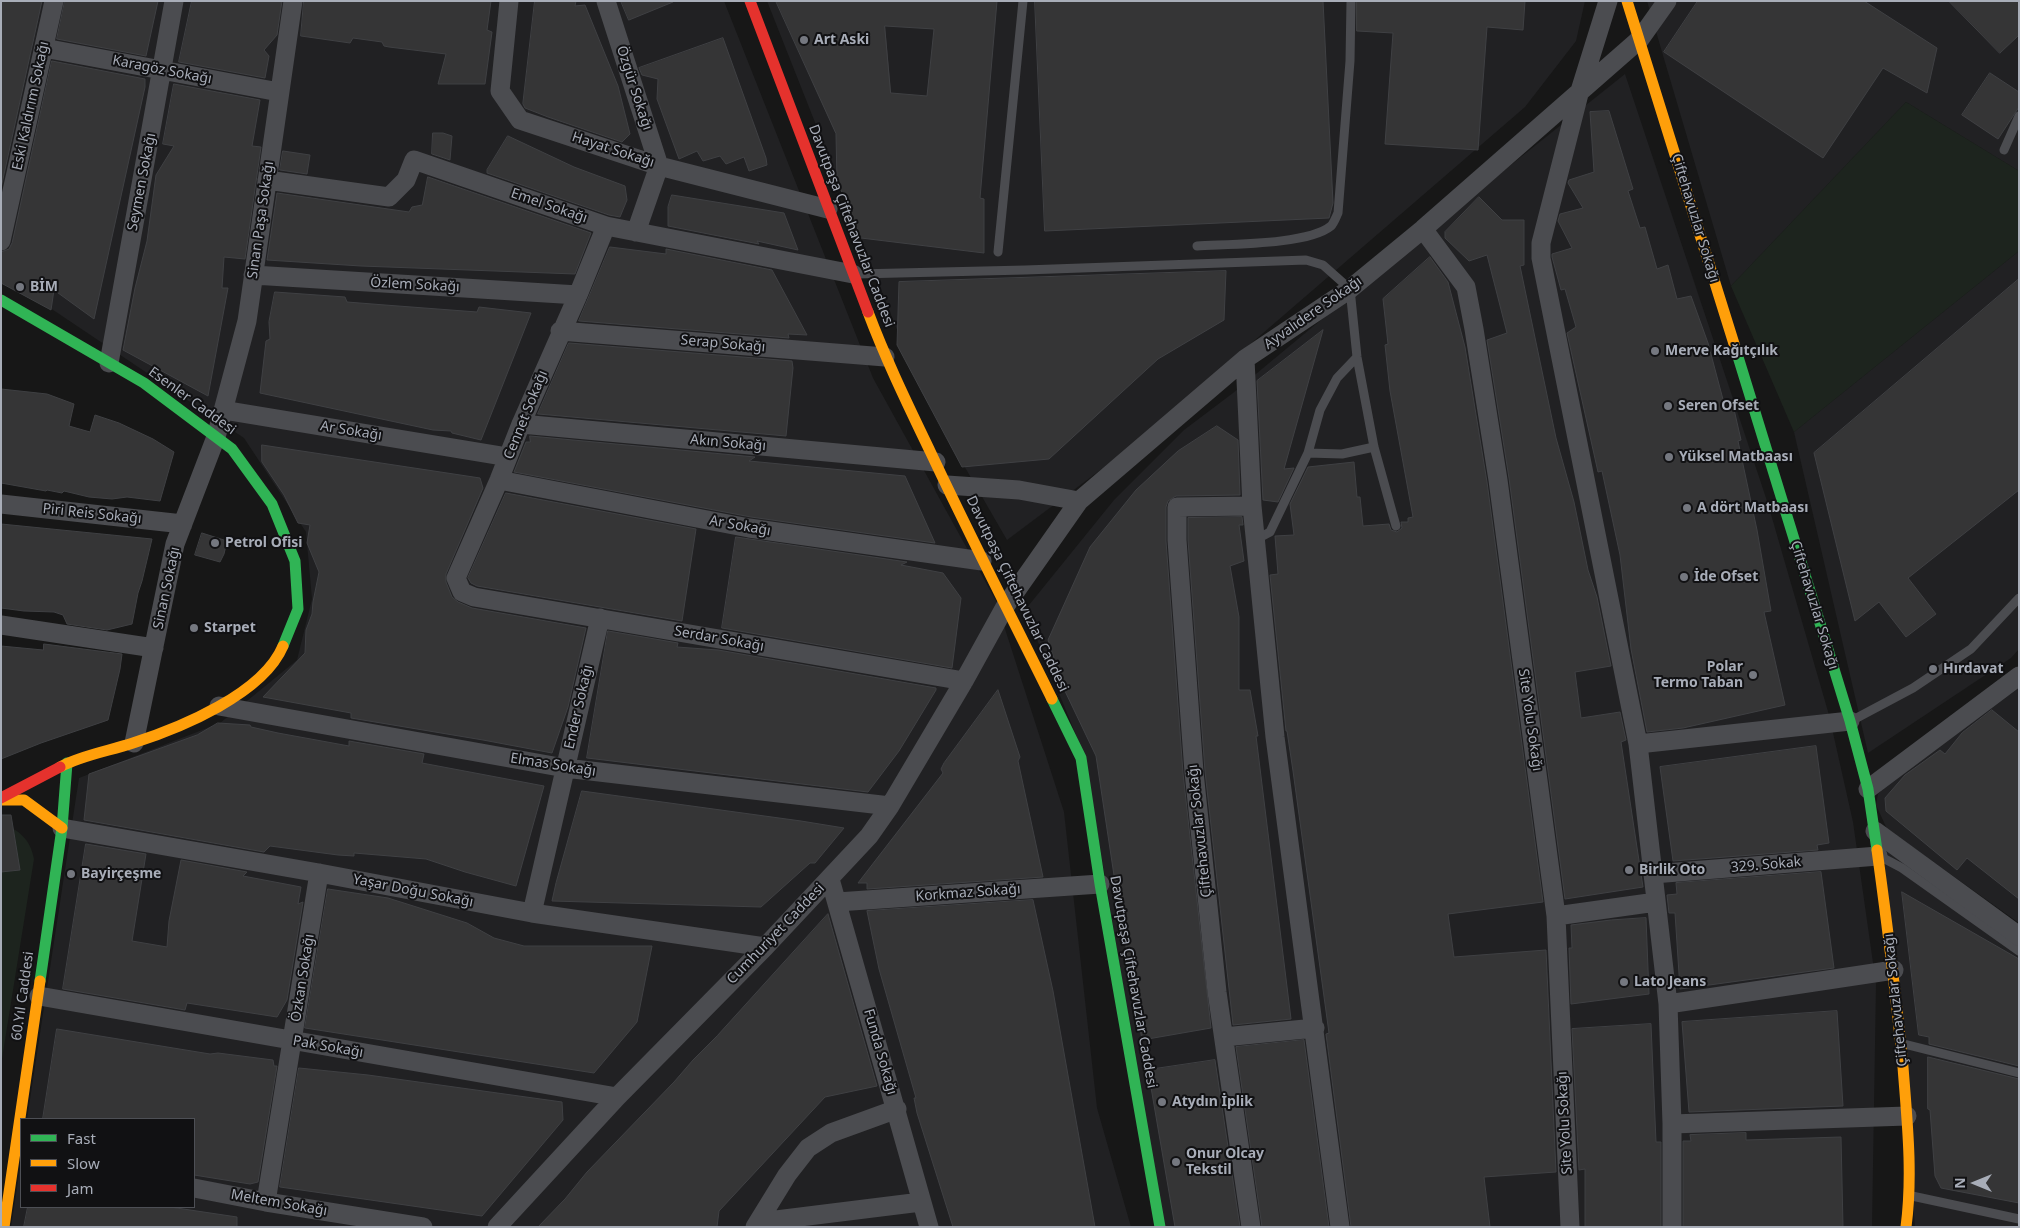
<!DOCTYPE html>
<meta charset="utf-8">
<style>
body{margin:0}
#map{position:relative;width:2020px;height:1228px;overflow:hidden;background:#171717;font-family:"Noto Sans",sans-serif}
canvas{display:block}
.frame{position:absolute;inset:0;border:2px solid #a8adb8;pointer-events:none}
.legend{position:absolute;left:20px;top:1118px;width:175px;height:90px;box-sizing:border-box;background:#111113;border:1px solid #4d4f55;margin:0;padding:6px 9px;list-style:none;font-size:15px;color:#a8adb8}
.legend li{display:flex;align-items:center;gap:10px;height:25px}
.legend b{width:25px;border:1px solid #4d4f55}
.north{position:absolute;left:1950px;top:1158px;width:50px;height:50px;-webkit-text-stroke:4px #111113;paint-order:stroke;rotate:270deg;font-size:14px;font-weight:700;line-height:20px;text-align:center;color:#a8adb8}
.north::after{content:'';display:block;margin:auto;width:18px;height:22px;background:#a8adb8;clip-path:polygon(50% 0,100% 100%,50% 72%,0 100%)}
</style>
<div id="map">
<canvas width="2020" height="1228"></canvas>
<div class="frame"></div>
<ul class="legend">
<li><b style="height:6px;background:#30b455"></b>Fast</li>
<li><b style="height:6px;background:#ff9f0a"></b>Slow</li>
<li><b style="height:6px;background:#e5322d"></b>Jam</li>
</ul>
<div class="north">N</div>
</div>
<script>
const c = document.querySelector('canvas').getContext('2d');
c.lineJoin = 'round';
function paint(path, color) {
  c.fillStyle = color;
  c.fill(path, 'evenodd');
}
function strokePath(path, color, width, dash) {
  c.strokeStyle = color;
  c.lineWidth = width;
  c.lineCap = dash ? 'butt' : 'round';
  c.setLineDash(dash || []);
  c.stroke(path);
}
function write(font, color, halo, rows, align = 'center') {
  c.font = font + ' "Noto Sans",sans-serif';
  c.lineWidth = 4;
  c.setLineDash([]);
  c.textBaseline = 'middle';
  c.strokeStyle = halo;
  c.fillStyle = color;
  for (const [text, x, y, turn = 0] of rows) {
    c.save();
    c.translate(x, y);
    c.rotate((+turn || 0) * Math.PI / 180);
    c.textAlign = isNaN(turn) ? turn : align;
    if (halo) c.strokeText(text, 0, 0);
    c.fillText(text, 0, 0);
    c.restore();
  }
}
paint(new Path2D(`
 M 1,1 L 724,1 L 873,378 L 996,601 L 1064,812 L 1097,1108 L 1131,1227 L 11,1227 L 21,1161 L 21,1207 L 194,1207 L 194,1119 L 27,1119 L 79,778 L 220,723 L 297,660 L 312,599 L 306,532 L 244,438 L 1,275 Z
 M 767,1 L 1585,1 L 1576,41 L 1525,107 L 1131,447 L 1007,540 L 922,393 Z
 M 1647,1 L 2019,1 L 2019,171 L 1906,102 L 1731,286 Z
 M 1625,74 L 1768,504 L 1829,715 L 1853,822 L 1876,984 L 1872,1227 L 1163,1227 L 1085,757 L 1025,610 L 1114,500 L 1184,430 L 1233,393 L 1433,227 Z
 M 2019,251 L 2019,649 L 2011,658 L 1868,753 L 1794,432 Z
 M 2019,688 L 2019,923 L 1887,829 L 1876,805 L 1878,794 L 1884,786 Z
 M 1883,844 L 2019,942 L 2019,1227 L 1915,1227 Z`), '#212123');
paint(new Path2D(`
 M 1906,102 L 2019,171 L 2019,251 L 1794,432 L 1731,286 Z
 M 1,825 C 19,828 31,841 34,859 L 1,1065 Z`), '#1d241e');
const building = new Path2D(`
 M 1,1 L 42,1 L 1,188 Z
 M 65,1 L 158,1 L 146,56 L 57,39 Z
 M 192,1 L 282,1 L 277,35 L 264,50 L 269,56 L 265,78 L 179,62 Z
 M 304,1 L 491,1 L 487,30 L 492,32 L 485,84 L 438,84 L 446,54 L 389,47 L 384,46 L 382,42 L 353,38 L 350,43 L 301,36 Z
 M 535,1 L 576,1 L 575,6 L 585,5 L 618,86 L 630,134 L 622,142 L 548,117 L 525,108 L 523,104 Z
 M 621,1 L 672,1 L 673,2 L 629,20 Z
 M 776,1 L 997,1 L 980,198 L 984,199 L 984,253 L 861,238 L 837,181 L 836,134 ZM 885,26 L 934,29 L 927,96 L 891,93 Z
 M 1035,1 L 1323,1 L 1333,203 L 1329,218 L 1045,231 Z
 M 1357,1 L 1525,1 L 1523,30 L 1487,27 L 1478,150 L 1385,144 L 1393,33 L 1357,31 Z
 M 1698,1 L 1864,1 L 1937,48 L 1927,93 L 1883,68 L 1823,158 L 1664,52 Z
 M 1949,1 L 2019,1 L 2019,35 L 2000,53 Z
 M 723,38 L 766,158 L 767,165 L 749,171 L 744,157 L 726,164 L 720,156 L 703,161 L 697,151 L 679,159 L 657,99 L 658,79 L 642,75 L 639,68 Z
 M 52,61 L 145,79 L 145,87 L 94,319 L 54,290 L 51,310 L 1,283 L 1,252 L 9,249 L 12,243 Z
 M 1990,73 L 2019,92 L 2019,107 L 1998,139 L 1962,115 Z
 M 174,84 L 260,100 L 252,146 L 261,147 L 245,259 L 224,257 L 222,288 L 228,288 L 208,396 L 123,350 L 135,288 L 147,241 L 156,175 L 174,146 L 163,144 Z
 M 1609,111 L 1633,189 L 1628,191 L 1640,228 L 1645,227 L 1657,269 L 1668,265 L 1677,299 L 1691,296 L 1708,343 L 1725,407 L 1733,405 L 1741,440 L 1738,441 L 1757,530 L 1771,611 L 1764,612 L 1785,705 L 1683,728 L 1647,732 L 1631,649 L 1620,555 L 1602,471 L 1598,472 L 1567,333 L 1576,327 L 1565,289 L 1561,290 L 1552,257 L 1552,254 L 1572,248 L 1558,221 L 1560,214 L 1583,208 L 1568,183 L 1569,180 L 1594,172 L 1590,112 Z
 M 433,133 L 443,133 L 452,136 L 450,160 L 432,154 Z
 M 508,136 L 574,167 L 625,186 L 627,200 L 620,217 L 609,215 L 487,173 L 487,170 Z
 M 283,151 L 310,155 L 307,174 L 280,170 Z
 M 428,177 L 591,233 L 575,274 L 361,266 L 267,260 L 277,193 L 409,212 L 412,207 L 422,205 Z
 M 672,195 L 784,213 L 798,250 L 757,241 L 759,244 L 668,226 L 668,207 Z
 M 1479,197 L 1502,220 L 1524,220 L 1524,265 L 1520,266 L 1556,438 L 1574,502 L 1588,570 L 1597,597 L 1611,666 L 1575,672 L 1581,718 L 1620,712 L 1626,740 L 1621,742 L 1643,887 L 1565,899 L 1509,478 L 1487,340 L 1507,333 L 1487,255 L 1469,261 L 1445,238 L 1445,232 Z
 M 610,247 L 666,254 L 666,249 L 772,270 L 807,335 L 788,334 L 789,338 L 579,321 Z
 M 1430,257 L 1448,282 L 1465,347 L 1487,482 L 1543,902 L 1448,914 L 1454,957 L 1546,950 L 1556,1172 L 1484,1177 L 1490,1227 L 1351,1227 L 1326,1034 L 1329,1033 L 1293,771 L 1287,731 L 1286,731 L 1270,575 L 1278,574 L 1275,536 L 1294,535 L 1290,504 L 1308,467 L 1354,462 L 1357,497 L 1360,497 L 1363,526 L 1389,524 L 1391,530 L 1397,532 L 1402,528 L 1401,522 L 1408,522 L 1408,518 L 1413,517 L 1390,391 L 1385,345 L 1388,344 L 1383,299 Z
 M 1226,271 L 1224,320 L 1158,359 L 1049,459 L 962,467 L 897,345 L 899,282 Z
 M 2019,279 L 2019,490 L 1908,578 L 1936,614 L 1906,637 L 1879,602 L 1855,621 L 1814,453 Z
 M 275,292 L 345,297 L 347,302 L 385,305 L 477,312 L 479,307 L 531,313 L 481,440 L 452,433 L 451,431 L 433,430 L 260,393 L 266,341 L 270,339 L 269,322 Z
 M 1323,330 L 1284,469 L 1294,468 L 1278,502 L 1263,500 L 1257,381 Z
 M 569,343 L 792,361 L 793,368 L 786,436 L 538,414 Z
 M 1,389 L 47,394 L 74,404 L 69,426 L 90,432 L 95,415 L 119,423 L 153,439 L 174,452 L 160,501 L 127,497 L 112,499 L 89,497 L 64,491 L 62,493 L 47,490 L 46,491 L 1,483 Z
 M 1217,426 L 1238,440 L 1240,495 L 1176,496 L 1168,501 L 1166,507 L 1166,541 L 1183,773 L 1211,1028 L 1142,1040 L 1115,882 L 1096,756 L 1064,689 L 1048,640 L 1090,547 L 1136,490 L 1178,451 Z
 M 530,436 L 755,457 L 749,461 L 905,476 L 935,543 L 751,517 L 514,472 L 526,442 L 530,442 Z
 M 262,445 L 480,478 L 483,488 L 446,574 L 446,582 L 452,597 L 458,602 L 472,608 L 586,628 L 568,707 L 552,753 L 483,740 L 351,718 L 351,713 L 263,697 L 305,653 L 306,630 L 312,614 L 313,602 L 319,572 L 307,543 L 310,525 L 298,523 L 284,495 L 262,462 Z
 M 506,493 L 696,529 L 682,621 L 477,586 L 471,583 L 468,578 Z
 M 1242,517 L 1243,525 L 1239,525 L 1244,561 L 1230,566 L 1239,617 L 1239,690 L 1250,690 L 1258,736 L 1256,736 L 1291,1019 L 1233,1025 L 1205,771 L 1188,540 L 1188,518 Z
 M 1,524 L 152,539 L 142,581 L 138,593 L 132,624 L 107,630 L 67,624 L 63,615 L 54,612 L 24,611 L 1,608 Z
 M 202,533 L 227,541 L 224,554 L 220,562 L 195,555 Z
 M 736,537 L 907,562 L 901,565 L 943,573 L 961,598 L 952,668 L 722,628 Z
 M 608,631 L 678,643 L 677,647 L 718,650 L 936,688 L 936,690 L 899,751 L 868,792 L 587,758 Z
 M 44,644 L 122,654 L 120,669 L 108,720 L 41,743 L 1,759 L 1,646 L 43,650 Z
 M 998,690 L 1020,757 L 1018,761 L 1043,877 L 867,889 L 867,883 L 858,883 L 943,773 L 941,769 L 944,763 Z
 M 1992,710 L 2019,732 L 2019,899 L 1967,858 L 1957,870 L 1886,811 L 1885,798 L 1905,775 L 1940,750 L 1945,754 L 1962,733 Z
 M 218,723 L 250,725 L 251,727 L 278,733 L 349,746 L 349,741 L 424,754 L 422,763 L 544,786 L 516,886 L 465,872 L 426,859 L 354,853 L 354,856 L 338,855 L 270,846 L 264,852 L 84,820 L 89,774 L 197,735 Z
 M 1816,746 L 1829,843 L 1817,845 L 1818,850 L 1673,861 L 1660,767 Z
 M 582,791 L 801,821 L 844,828 L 815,863 L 810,863 L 761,907 L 552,901 L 556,883 Z
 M 1,815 L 11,815 L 20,870 L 1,872 Z
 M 86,844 L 146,854 L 132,941 L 167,947 L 169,921 L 181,860 L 247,872 L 243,876 L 301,887 L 298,904 L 303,902 L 287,1000 L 277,1017 L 187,1003 L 185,1010 L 63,989 Z
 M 1821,872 L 1834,968 L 1680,989 L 1675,913 L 1669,913 L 1667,895 L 1677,894 L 1676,883 Z
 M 328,889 L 388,898 L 467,923 L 494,938 L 524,946 L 652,946 L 637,1022 L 594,1073 L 305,1028 Z
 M 1902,892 L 2019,959 L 2019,1066 L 1929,1044 L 1929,1037 L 1919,1035 Z
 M 1033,900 L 1053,991 L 1095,1227 L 953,1227 L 917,1113 L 914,1098 L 916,1098 L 879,969 L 867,911 Z
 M 828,914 L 877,1086 L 825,1097 L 719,1211 L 717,1227 L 538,1227 L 565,1199 L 587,1172 L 674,1082 L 693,1060 L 717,1036 Z
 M 1646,918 L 1649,994 L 1571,1004 L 1569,948 L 1572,948 L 1571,925 L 1611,920 Z
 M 1837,1011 L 1843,1106 L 1689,1112 L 1682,1022 Z
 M 1651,1024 L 1656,1142 L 1661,1142 L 1661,1227 L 1585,1227 L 1585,1169 L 1579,1170 L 1572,1029 Z
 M 57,1029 L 210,1054 L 218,1053 L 273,1060 L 274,1066 L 277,1066 L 258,1182 L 250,1184 L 194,1175 L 194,1119 L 43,1119 Z
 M 1304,1040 L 1329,1227 L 1262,1227 L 1236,1047 Z
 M 1928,1057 L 2019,1079 L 2019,1203 L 1941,1188 L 1935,1176 L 1930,1110 L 1928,1109 Z
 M 1215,1060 L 1240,1227 L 1175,1227 L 1148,1070 Z
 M 299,1068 L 368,1075 L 562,1102 L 563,1120 L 482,1216 L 280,1187 Z
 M 1746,1133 L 1746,1140 L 1841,1137 L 1843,1227 L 1683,1227 L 1683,1141 L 1691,1141 L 1690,1135 Z
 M 28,1207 L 170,1207 L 237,1217 L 237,1227 L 24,1227 Z`);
paint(building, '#353536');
strokePath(building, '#3f4043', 1);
strokePath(new Path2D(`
 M 2004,150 L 2019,116
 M 1197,246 C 1228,244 1308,245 1331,226 C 1334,223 1336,217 1338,213 L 1350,61 L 1351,1
 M 998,252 L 1023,1
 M 857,274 L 1025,270 L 1306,260 L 1323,265 L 1350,289 L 1357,357 L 1374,447 L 1396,526
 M 1308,453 L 1342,454 L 1374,447
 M 1255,540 L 1270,532 L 1308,453 L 1320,410 L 1337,378 L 1357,357
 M 1851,721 L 1913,688 L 1971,649 L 2019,598
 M 1883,858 L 1902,868 L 2019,951
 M 1904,1044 L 2019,1073
 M 1912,1196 L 2019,1219`), '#4b4c50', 9);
strokePath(new Path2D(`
 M 509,1 L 500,91 L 520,120 L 659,166 L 828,209
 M 606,1 L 659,166 L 636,232
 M 1608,1 L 1579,94 L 1541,243 L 1541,258 L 1638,744 L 1668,1004 L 1672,1124 L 1672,1227
 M 44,48 L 279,92
 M 267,180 L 389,197 L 406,180 L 414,160 L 606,226 L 853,274
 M 606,226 L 578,295 L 521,424 L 499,480 L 456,578 L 462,592 L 474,597 L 964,681
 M 1423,229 L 1466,287 L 1474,329 L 1498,480 L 1556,916 L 1570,1227
 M 1,241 L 54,1
 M 253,275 L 578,295
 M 560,331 L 885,357
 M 1245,359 L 1252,506
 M 109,363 L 174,1
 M 223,410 L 508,457
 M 521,424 L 936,462
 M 499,480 L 749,528 L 982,561
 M 947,485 L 1019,490 L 1079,501
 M 1,504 L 183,524
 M 1,625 L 154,648
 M 219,706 L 565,768 L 890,806
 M 134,743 L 175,544 L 216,437 L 247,321 L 293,1
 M 1638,744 L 1850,721
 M 1868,789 L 2019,676
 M 62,828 L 319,873 L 532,913 L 765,947
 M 1875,831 L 2019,936
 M 1653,874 L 1878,856
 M 830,879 L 929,1227
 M 837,902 L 1100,884
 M 532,913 L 600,618
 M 1556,916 L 1656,902
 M 39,996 L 617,1097
 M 1668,1004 L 1894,970
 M 1224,1037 L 1315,1028
 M 1672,1124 L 1907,1116
 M 194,1188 L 266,1202 L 423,1227
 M 266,1202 L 319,873
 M 760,1222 L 921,1202
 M 497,1227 L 617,1097 L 765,947 L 869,836 L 890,806 L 964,681 L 1006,605 L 1079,501 L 1245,359 L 1350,289 L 1423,229 L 1640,39 L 1667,1
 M 755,1227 L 787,1175 L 808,1148 L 831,1133 L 897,1109
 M 1251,1227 L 1217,992 L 1194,772 L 1177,540 L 1177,507 L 1252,506 L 1275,737 L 1340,1227`), '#4b4c50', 19);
strokePath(new Path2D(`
 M 1,300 L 144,383 L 232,449 L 272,504 L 295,561 L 298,609 L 283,646
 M 1735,347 L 1850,721 L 1868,789 L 1877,850
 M 1052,699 L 1081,758 L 1100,884 L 1160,1227
 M 40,981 L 62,828 L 67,763`), '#30b455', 11);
strokePath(new Path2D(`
 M 1627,1 L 1735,347
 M 868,312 C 886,360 908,405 930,451 C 969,534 1011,616 1052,699
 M 60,767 C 82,755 109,751 133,743 C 180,728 263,694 283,646
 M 1,800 L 24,800 L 62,828
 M 1877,850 C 1887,923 1896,994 1903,1067 C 1907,1120 1913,1174 1906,1227
 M 4,1227 L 40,981`), '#ff9f0a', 11);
strokePath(new Path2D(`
 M 750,1 L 868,312
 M 1,798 L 60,767`), '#e5322d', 11);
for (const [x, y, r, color] of [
 [804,40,5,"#757880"],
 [20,287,5,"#757880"],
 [1655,351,5,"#757880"],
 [1668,406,5,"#757880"],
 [1669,457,5,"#757880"],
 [1687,508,5,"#757880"],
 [215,543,5,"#757880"],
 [1684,577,5,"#757880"],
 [194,628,5,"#757880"],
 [1933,669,5,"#757880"],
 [1753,675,5,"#757880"],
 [1629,870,5,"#757880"],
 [71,874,5,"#757880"],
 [1624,982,5,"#757880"],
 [1162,1102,5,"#757880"],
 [1176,1162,5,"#757880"]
]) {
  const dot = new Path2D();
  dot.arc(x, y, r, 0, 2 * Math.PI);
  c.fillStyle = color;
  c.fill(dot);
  strokePath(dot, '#111113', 2);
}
write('bold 14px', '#a8adb8', '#111113', [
 ["Art Aski",814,40],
 ["BİM",30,287],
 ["Merve Kağıtçılık",1665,351],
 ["Seren Ofset",1678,406],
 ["Yüksel Matbaası",1679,457],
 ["A dört Matbaası",1697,508],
 ["Petrol Ofisi",225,543],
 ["İde Ofset",1694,577],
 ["Starpet",204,628],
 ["Polar",1743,667,"right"],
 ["Termo Taban",1743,683,"right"],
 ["Hırdavat",1943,669],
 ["Birlik Oto",1639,870],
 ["Bayirçeşme",81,874],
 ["Lato Jeans",1634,982],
 ["Atydın İplik",1172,1102],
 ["Onur Olcay",1186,1154],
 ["Tekstil",1186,1170]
], 'left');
write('14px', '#a8adb8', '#111113', [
 ["Karagöz Sokağı",162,70,11],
 ["Özgür Sokağı",634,88,72],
 ["Eski Kaldırım Sokağı",31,106,-78],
 ["Hayat Sokağı",613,150,18],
 ["Seymen Sokağı",142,182,-79],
 ["Emel Sokağı",549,206,19],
 ["Çiftehavuzlar Sokağı",1695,218,73],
 ["Sinan Paşa Sokağı",261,220,-82],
 ["Davutpaşa Çiftehavuzlar Caddesi",851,226,69],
 ["Özlem Sokağı",415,285,3],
 ["Ayvalıdere Sokağı",1313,313,-35],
 ["Serap Sokağı",723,344,5],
 ["Esenler Caddesi",192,401,36],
 ["Cennet Sokağı",526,415,-68],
 ["Ar Sokağı",351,431,9],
 ["Akın Sokağı",728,443,5],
 ["Piri Reis Sokağı",92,514,6],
 ["Ar Sokağı",740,526,10],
 ["Sinan Sokağı",167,588,-78],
 ["Davutpaşa Çiftehavuzlar Caddesi",1017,594,64],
 ["Çiftehavuzlar Sokağı",1814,605,73],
 ["Serdar Sokağı",719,639,10],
 ["Ender Sokağı",579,707,-77],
 ["Site Yolu Sokağı",1530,720,82],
 ["Elmas Sokağı",553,765,9],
 ["Çiftehavuzlar Sokağı",1200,831,-96],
 ["329. Sokak",1766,865,-5],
 ["Yaşar Doğu Sokağı",413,891,11],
 ["Korkmaz Sokağı",968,893,-4],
 ["Cumhuriyet Caddesi",776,934,-46],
 ["Özkan Sokağı",303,978,-81],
 ["Davutpaşa Çiftehavuzlar Caddesi",1133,982,80],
 ["60.Yıl Caddesi",23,996,-82],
 ["Çiftehavuzlar Sokağı",1896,1000,-96],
 ["Pak Sokağı",328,1047,10],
 ["Funda Sokağı",880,1052,74],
 ["Site Yolu Sokağı",1565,1123,-93],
 ["Meltem Sokağı",279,1203,10]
]);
</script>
